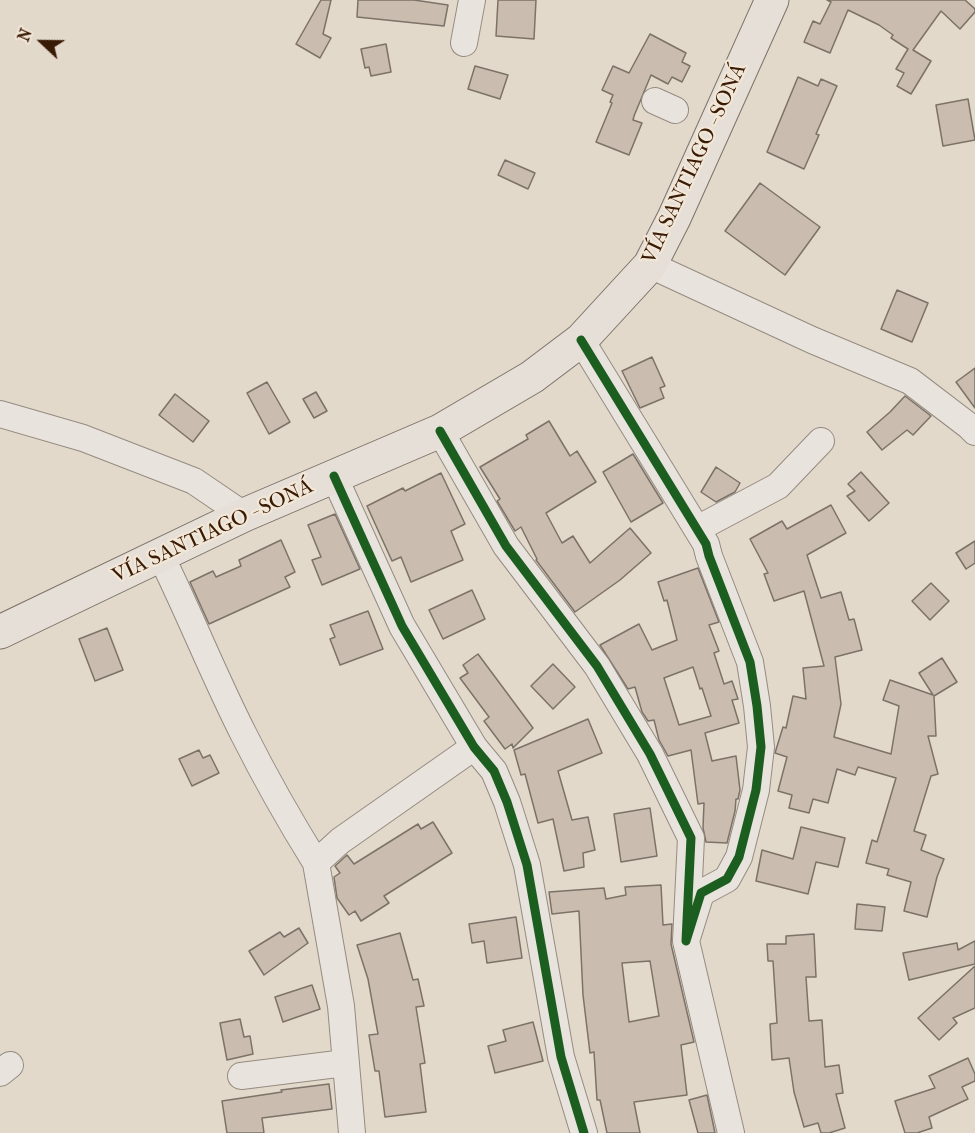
<!DOCTYPE html>
<meta charset="utf-8">
<style>
body{margin:0}
#map{position:relative;width:975px;height:1133px;overflow:hidden;background:#e2d9cb;font-family:"IM FELL French Canon",serif}
canvas{display:block}
.north{position:absolute;left:12px;top:12px;width:60px;height:60px;-webkit-text-stroke:4px #f2e7d7;paint-order:stroke;rotate:292deg;font-size:16px;font-weight:700;line-height:24px;text-align:center;color:#391a04}
.north::after{content:'';display:block;margin:auto;width:21px;height:27px;background:#391a04;clip-path:polygon(50% 0,100% 100%,50% 72%,0 100%)}
</style>
<div id="map">
<canvas width="975" height="1133"></canvas>
<div class="north">N</div>
</div>
<script>
const c = document.querySelector('canvas').getContext('2d');
c.lineJoin = 'round';
function paint(path, color) {
  c.fillStyle = color;
  c.fill(path, 'evenodd');
}
function strokePath(path, color, width, dash) {
  c.strokeStyle = color;
  c.lineWidth = width;
  c.lineCap = dash ? 'butt' : 'round';
  c.setLineDash(dash || []);
  c.stroke(path);
}
function write(font, color, halo, rows, align = 'center') {
  c.font = font + ' "IM FELL French Canon",serif';
  c.lineWidth = 4.5;
  c.setLineDash([]);
  c.textBaseline = 'middle';
  c.strokeStyle = halo;
  c.fillStyle = color;
  for (const [text, x, y, turn = 0] of rows) {
    c.save();
    c.translate(x, y);
    c.rotate((+turn || 0) * Math.PI / 180);
    c.textAlign = isNaN(turn) ? turn : align;
    if (halo) c.strokeText(text, 0, 0);
    c.fillText(text, 0, 0);
    c.restore();
  }
}
const building = new Path2D(`
 M 321,0 L 331,0 L 323,34 L 331,38 L 320,58 L 296,44 Z
 M 358,0 L 414,0 L 448,5 L 444,26 L 357,17 Z
 M 498,0 L 536,0 L 534,39 L 496,36 Z
 M 827,0 L 965,0 L 975,9 L 975,12 L 960,29 L 941,11 L 913,50 L 931,61 L 911,94 L 897,86 L 904,73 L 896,69 L 908,49 L 891,38 L 893,35 L 879,25 L 848,10 L 830,53 L 804,42 L 813,21 L 820,24 L 831,2 Z
 M 650,34 L 686,53 L 682,62 L 690,66 L 682,82 L 672,77 L 668,84 L 651,75 L 634,116 L 633,120 L 642,123 L 629,155 L 596,142 L 612,103 L 610,102 L 613,95 L 602,90 L 613,66 L 629,73 Z
 M 386,44 L 391,72 L 371,76 L 369,67 L 365,68 L 361,49 Z
 M 475,66 L 508,75 L 500,99 L 468,89 Z
 M 798,77 L 818,86 L 821,79 L 837,86 L 816,134 L 819,135 L 804,169 L 767,152 Z
 M 968,99 L 975,140 L 943,146 L 936,105 Z
 M 505,160 L 535,173 L 528,189 L 498,175 Z
 M 760,183 L 820,227 L 785,275 L 725,231 Z
 M 897,290 L 928,303 L 912,342 L 881,329 Z
 M 652,357 L 665,386 L 660,388 L 664,398 L 640,408 L 622,371 Z
 M 975,368 L 975,408 L 956,382 Z
 M 267,382 L 290,422 L 269,434 L 247,393 Z
 M 316,392 L 327,411 L 314,418 L 303,399 Z
 M 175,394 L 209,421 L 193,442 L 159,415 Z
 M 905,396 L 931,416 L 913,435 L 907,430 L 882,450 L 867,432 L 890,412 Z
 M 549,421 L 570,456 L 577,451 L 596,482 L 546,513 L 562,543 L 573,536 L 590,563 L 630,528 L 651,553 L 620,580 L 575,612 L 536,560 L 537,559 L 521,527 L 515,531 L 497,501 L 500,499 L 480,467 L 528,439 L 526,435 Z
 M 633,454 L 663,503 L 631,522 L 603,472 Z
 M 716,467 L 740,483 L 735,492 L 716,502 L 701,492 Z
 M 861,472 L 889,503 L 869,521 L 847,496 L 855,491 L 848,484 Z
 M 441,473 L 465,524 L 451,531 L 463,560 L 411,582 L 401,557 L 392,561 L 367,506 L 403,488 L 405,491 Z
 M 831,505 L 846,533 L 807,555 L 821,598 L 841,592 L 849,620 L 854,619 L 862,650 L 835,657 L 841,704 L 834,737 L 891,754 L 899,706 L 883,700 L 890,680 L 933,695 L 919,673 L 942,658 L 957,682 L 934,696 L 936,736 L 928,736 L 938,774 L 931,776 L 914,831 L 926,835 L 921,850 L 944,859 L 937,877 L 927,917 L 904,911 L 911,882 L 887,875 L 889,869 L 866,863 L 872,840 L 877,842 L 896,778 L 858,767 L 855,775 L 837,769 L 828,803 L 813,799 L 809,813 L 789,808 L 792,795 L 778,791 L 787,757 L 775,753 L 783,727 L 786,728 L 793,696 L 806,699 L 803,668 L 824,666 L 804,591 L 774,601 L 764,574 L 768,573 L 750,539 L 782,521 L 787,529 Z
 M 335,514 L 360,569 L 322,585 L 312,560 L 321,557 L 308,525 Z
 M 281,540 L 295,572 L 285,577 L 290,587 L 209,624 L 190,582 L 213,571 L 216,577 L 241,566 L 239,560 Z
 M 975,541 L 975,563 L 966,569 L 956,553 Z
 M 698,568 L 719,622 L 709,625 L 719,651 L 714,653 L 724,684 L 732,681 L 738,699 L 732,700 L 739,723 L 705,733 L 712,761 L 736,756 L 740,790 L 738,799 L 736,799 L 735,811 L 727,843 L 706,842 L 703,828 L 704,803 L 698,804 L 691,750 L 668,756 L 659,740 L 654,720 L 648,721 L 642,712 L 635,687 L 628,689 L 600,645 L 639,624 L 652,650 L 677,640 L 667,600 L 664,601 L 658,582 ZM 693,667 L 700,689 L 702,688 L 711,716 L 679,725 L 664,678 Z
 M 931,583 L 949,601 L 930,620 L 912,601 Z
 M 472,590 L 485,619 L 443,639 L 429,610 Z
 M 368,611 L 383,649 L 340,665 L 330,639 L 335,637 L 330,625 Z
 M 107,628 L 123,670 L 95,681 L 79,639 Z
 M 478,654 L 533,728 L 513,748 L 512,744 L 505,749 L 484,721 L 489,717 L 460,678 L 468,673 L 463,665 Z
 M 553,664 L 575,687 L 553,709 L 531,686 Z
 M 588,719 L 602,753 L 558,771 L 572,820 L 588,817 L 595,850 L 583,853 L 584,867 L 564,871 L 553,819 L 538,823 L 525,774 L 521,775 L 514,750 Z
 M 199,750 L 203,758 L 210,755 L 219,773 L 192,786 L 179,759 Z
 M 650,808 L 657,856 L 621,862 L 614,814 Z
 M 433,822 L 452,853 L 384,896 L 389,903 L 361,921 L 355,911 L 349,915 L 337,898 L 334,877 L 340,873 L 335,866 L 347,855 L 354,864 L 418,824 L 421,829 Z
 M 801,827 L 845,838 L 838,867 L 816,862 L 808,894 L 756,881 L 762,850 L 793,859 Z
 M 661,885 L 663,925 L 672,924 L 671,944 L 694,1042 L 681,1045 L 687,1095 L 634,1102 L 640,1133 L 607,1133 L 600,1100 L 597,1100 L 594,1052 L 590,1053 L 583,995 L 579,911 L 552,914 L 549,892 L 604,888 L 606,899 L 626,895 L 625,887 ZM 650,961 L 659,1016 L 629,1022 L 622,963 Z
 M 857,904 L 885,907 L 882,931 L 855,929 Z
 M 516,917 L 522,958 L 487,963 L 484,941 L 472,943 L 469,924 Z
 M 299,928 L 308,943 L 264,975 L 249,951 L 280,932 L 284,937 Z
 M 400,933 L 413,980 L 418,979 L 424,1006 L 416,1007 L 425,1063 L 420,1064 L 426,1112 L 385,1117 L 379,1071 L 375,1071 L 369,1035 L 378,1034 L 368,979 L 357,945 Z
 M 814,934 L 816,977 L 806,977 L 809,1021 L 822,1020 L 825,1067 L 839,1065 L 843,1093 L 836,1094 L 845,1128 L 829,1133 L 821,1133 L 818,1123 L 804,1127 L 794,1092 L 789,1058 L 772,1060 L 770,1024 L 777,1023 L 773,961 L 768,961 L 767,944 L 786,944 L 786,936 Z
 M 975,941 L 975,964 L 909,980 L 903,953 L 957,943 L 958,950 Z
 M 975,966 L 975,1008 L 953,1018 L 957,1023 L 939,1040 L 918,1018 Z
 M 312,985 L 320,1009 L 283,1022 L 275,997 Z
 M 240,1019 L 244,1037 L 250,1036 L 253,1054 L 227,1060 L 220,1023 Z
 M 533,1022 L 543,1061 L 495,1073 L 488,1046 L 506,1041 L 503,1030 Z
 M 968,1058 L 975,1074 L 975,1081 L 962,1087 L 968,1099 L 929,1117 L 932,1128 L 917,1133 L 905,1133 L 895,1101 L 935,1088 L 929,1076 Z
 M 329,1084 L 332,1109 L 262,1118 L 264,1133 L 227,1133 L 222,1101 L 282,1092 L 281,1090 Z
 M 707,1095 L 715,1133 L 698,1133 L 689,1100 Z`);
paint(building, '#cabcaf');
strokePath(building, '#7c7267', 1.5);
const minor = new Path2D(`
 M 464,43 L 472,0
 M 655,101 L 675,110
 M 650,265 L 812,340 L 910,381 L 969,426 L 975,432
 M 0,414 L 83,438 L 194,481 L 244,515
 M 440,431 L 506,546 L 597,666 L 650,754 L 691,838 L 686,941 L 701,893 L 727,879 L 739,857 L 756,790 L 761,747 L 757,706 L 750,662 L 709,556 L 706,544 L 581,340
 M 334,476 L 402,626 L 474,747 L 494,771 L 507,802 L 527,865 L 561,1057 L 584,1133
 M 697,529 L 778,486 L 821,441
 M 161,556 C 190,615 214,676 244,735 C 266,779 290,821 316,863
 M 686,941 L 731,1133
 M 0,1073 L 10,1065
 M 241,1076 L 345,1063
 M 352,1133 L 341,1006 L 316,863 L 340,841 L 474,747`);
const major = new Path2D(`
 M 0,632 L 244,515 L 440,431 L 532,377 L 581,340 L 650,265 L 674,218 L 772,0`);
strokePath(minor, '#958b81', 28);
strokePath(major, '#7c7267', 35);
strokePath(minor, '#e8e3dd', 26);
strokePath(major, '#e5dfd7', 33);
strokePath(new Path2D(`
 M 440,431 L 506,546 L 597,666 L 650,754 L 691,838 L 686,941 L 701,893 L 727,879 L 739,857 L 756,790 L 761,747 L 757,706 L 750,662 L 709,556 L 706,544 L 581,340
 M 334,476 L 402,626 L 474,747 L 494,771 L 507,802 L 527,865 L 561,1057 L 584,1133`), '#1b5e20', 9);
write('21px', '#391a04', '#f2e7d7', [
 ["VÍA SANTIAGO - SONÁ",695,164,-65],
 ["VÍA SANTIAGO - SONÁ",213,532,-25]
]);
</script>
